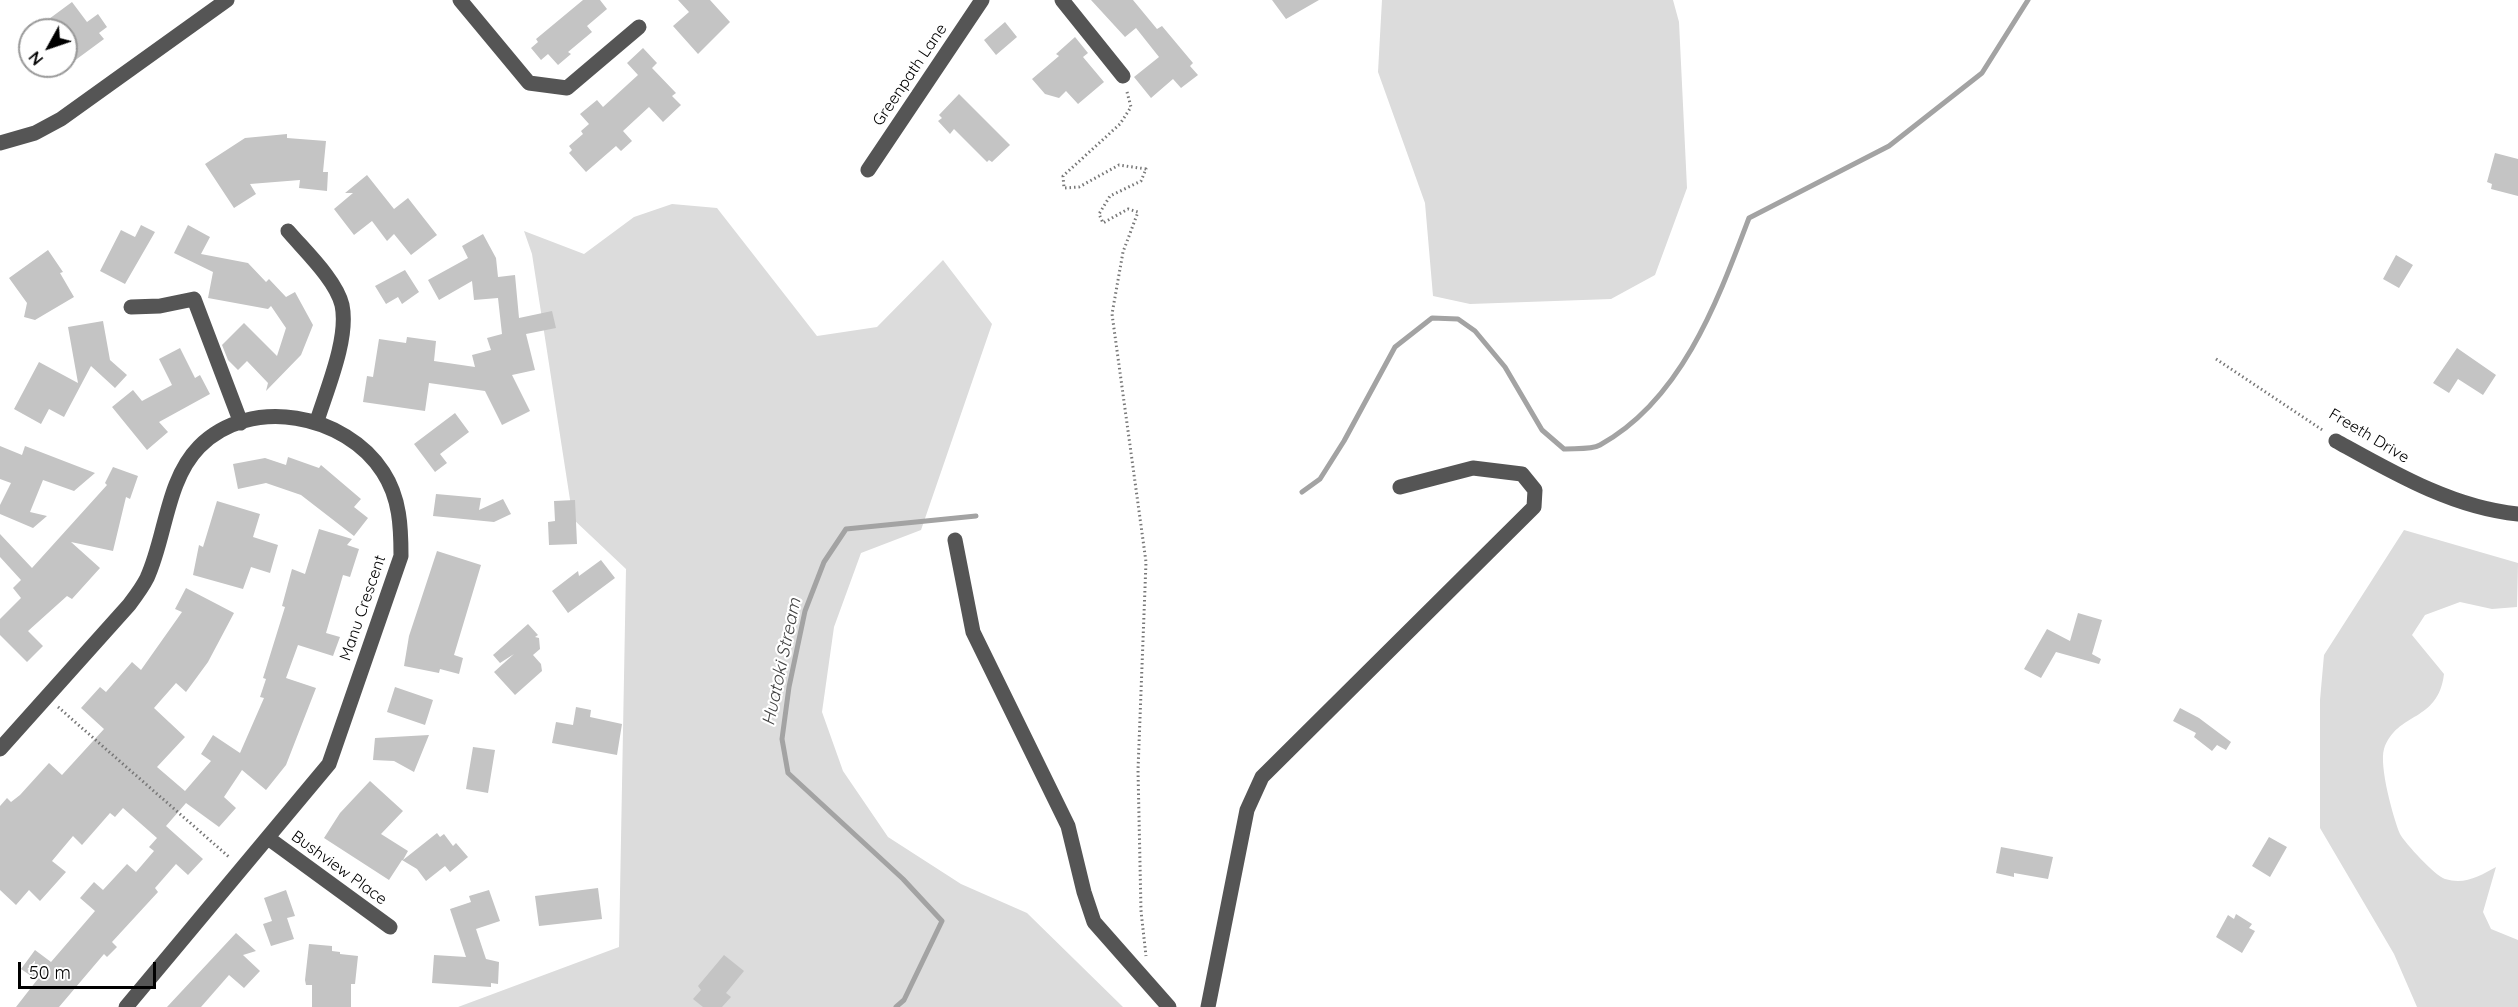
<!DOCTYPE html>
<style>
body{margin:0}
#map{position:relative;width:2518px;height:1007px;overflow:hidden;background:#fff;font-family:Quicksand,sans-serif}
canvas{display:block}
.north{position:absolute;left:18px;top:18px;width:60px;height:60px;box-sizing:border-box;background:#fff;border:2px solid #999;border-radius:50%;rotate:230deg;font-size:16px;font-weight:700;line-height:24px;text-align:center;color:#000}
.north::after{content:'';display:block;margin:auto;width:21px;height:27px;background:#000;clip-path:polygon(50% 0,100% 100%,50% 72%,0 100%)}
.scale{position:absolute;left:18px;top:962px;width:138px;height:27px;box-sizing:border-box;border:3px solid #000;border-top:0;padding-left:8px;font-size:18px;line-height:21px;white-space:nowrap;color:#000;-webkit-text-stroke:4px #fff;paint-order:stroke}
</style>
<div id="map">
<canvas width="2518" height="1007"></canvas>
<div class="north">N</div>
<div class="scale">50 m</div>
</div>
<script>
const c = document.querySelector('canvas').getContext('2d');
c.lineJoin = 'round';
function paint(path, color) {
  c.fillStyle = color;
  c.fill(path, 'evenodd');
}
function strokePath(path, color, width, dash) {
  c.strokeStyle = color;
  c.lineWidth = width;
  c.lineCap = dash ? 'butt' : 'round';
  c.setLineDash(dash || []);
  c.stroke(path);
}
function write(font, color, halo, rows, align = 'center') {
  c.font = font + ' Quicksand,sans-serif';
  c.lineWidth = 4.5;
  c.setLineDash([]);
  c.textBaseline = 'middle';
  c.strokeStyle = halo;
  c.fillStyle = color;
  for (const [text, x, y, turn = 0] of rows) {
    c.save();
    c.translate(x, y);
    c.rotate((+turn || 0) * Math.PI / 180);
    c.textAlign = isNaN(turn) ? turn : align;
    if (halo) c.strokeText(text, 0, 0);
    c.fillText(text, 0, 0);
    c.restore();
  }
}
paint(new Path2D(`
 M 1382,0 L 1673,0 L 1679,22 L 1687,188 L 1655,275 L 1611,299 L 1470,304 L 1433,296 L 1425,203 L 1378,72 Z
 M 672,204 L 717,208 L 817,336 L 877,327 L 943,260 L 992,324 L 921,530 L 861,553 L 834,627 L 822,712 L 843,771 L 888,837 L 961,884 L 1027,913 L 1123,1007 L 458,1007 L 619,947 L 626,569 L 573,519 L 532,254 L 524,231 L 584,254 L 634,217 Z
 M 2404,530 L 2518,563 L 2517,607 L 2492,609 L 2460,602 L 2425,615 L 2412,635 L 2444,674 C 2438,723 2397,711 2384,749 C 2379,766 2393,817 2400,834 C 2405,843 2435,876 2445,879 C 2465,885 2480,876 2496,867 L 2483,912 L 2491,929 L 2518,940 L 2518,1007 L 2417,1007 L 2394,954 L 2320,828 L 2320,700 L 2324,655 Z`), '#dcdcdc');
strokePath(new Path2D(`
 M 1302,492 L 1320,479 L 1344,441 L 1395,347 L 1432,318 L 1458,319 L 1475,331 L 1505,367 L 1542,430 L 1564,449 C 1574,448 1591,450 1600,445 C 1682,400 1718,300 1749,218 L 1889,146 L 1982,73 L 2028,0
 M 896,1007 L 904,1000 L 942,921 L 903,879 L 788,773 L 782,739 L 789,687 L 805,611 L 824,562 L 846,529 L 976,516`), '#a3a3a3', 5);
paint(new Path2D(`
 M 583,0 L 600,0 L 607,9 L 587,26 L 592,32 L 568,52 L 571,54 L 558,65 L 548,54 L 541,60 L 531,48 L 538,42 L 536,39 Z
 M 678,0 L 710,0 L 730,22 L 698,54 L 673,26 L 689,12 Z
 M 1091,0 L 1133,0 L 1157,29 L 1162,26 L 1193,63 L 1190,66 L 1198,75 L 1181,88 L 1173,79 L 1151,98 L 1134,77 L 1159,57 L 1136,28 L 1125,37 Z
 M 1272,0 L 1319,0 L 1286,19 Z
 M 72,2 L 87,22 L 98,14 L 107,27 L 99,33 L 104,39 L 66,67 L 66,30 L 34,30 Z
 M 1005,22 L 1017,37 L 996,55 L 984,40 Z
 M 1075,37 L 1088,53 L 1083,57 L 1104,82 L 1078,104 L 1066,91 L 1059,98 L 1045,94 L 1032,79 L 1059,56 L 1056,54 Z
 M 643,48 L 657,63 L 652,68 L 676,93 L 672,96 L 681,105 L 663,122 L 649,107 L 623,131 L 632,141 L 621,151 L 616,146 L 586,172 L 569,153 L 572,150 L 569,146 L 583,134 L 581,131 L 589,124 L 580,114 L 597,100 L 603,107 L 638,75 L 627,63 Z
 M 959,94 L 1010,145 L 992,162 L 989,160 L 987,162 L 954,129 L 950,134 L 938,121 L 942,118 L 939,115 Z
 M 287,134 L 287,138 L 326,141 L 323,172 L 328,172 L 327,191 L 299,188 L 300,180 L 250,184 L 256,194 L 234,208 L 205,164 L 245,138 Z
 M 2495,153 L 2518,159 L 2518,196 L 2491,189 L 2492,184 L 2487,182 Z
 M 367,175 L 394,209 L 408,198 L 437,235 L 411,255 L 394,234 L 387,241 L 372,221 L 354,235 L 334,209 L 353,193 L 345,193 Z
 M 141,225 L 155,232 L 125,284 L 100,271 L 121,230 L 135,237 Z
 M 188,225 L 210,237 L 201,254 L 248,263 L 266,282 L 269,279 L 286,297 L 295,292 L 313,325 L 301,355 L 266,391 L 268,383 L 247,361 L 238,370 L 228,360 L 222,345 L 244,323 L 277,356 L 286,328 L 271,306 L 268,309 L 208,298 L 213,272 L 174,253 Z
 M 483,234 L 496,258 L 498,277 L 515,275 L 519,318 L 552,311 L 556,328 L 526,334 L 535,370 L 512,375 L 530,411 L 502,425 L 485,391 L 429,383 L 425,411 L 363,402 L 367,376 L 373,377 L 379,339 L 406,343 L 407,337 L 436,341 L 434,361 L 475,367 L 472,355 L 491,350 L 487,338 L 502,334 L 498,298 L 474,300 L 472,281 L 439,300 L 428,280 L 468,258 L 462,246 Z
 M 48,250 L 63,272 L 60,273 L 74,297 L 35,320 L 24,317 L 27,303 L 9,278 Z
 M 2396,255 L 2413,265 L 2399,288 L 2383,279 Z
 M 405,270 L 419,292 L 402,304 L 398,297 L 386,304 L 375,286 Z
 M 103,321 L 110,360 L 127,375 L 115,388 L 91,366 L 64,417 L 49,409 L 41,424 L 14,409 L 39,362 L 78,383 L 68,327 Z
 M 180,348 L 195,378 L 200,375 L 210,394 L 159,422 L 168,432 L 147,450 L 112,407 L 133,390 L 142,401 L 172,385 L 159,359 Z
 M 2457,348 L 2496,375 L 2483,395 L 2458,379 L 2449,393 L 2433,383 Z
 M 455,413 L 469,432 L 440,454 L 447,463 L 435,472 L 414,444 Z
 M 0,446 L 22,455 L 25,446 L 95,473 L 74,491 L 43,480 L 30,512 L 47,516 L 33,528 L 0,514 L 0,505 L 11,483 L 0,479 Z
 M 288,457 L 319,468 L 321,465 L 361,499 L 354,507 L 368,518 L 354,536 L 301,495 L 266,483 L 238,489 L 233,464 L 265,458 L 286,465 Z
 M 113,467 L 138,476 L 130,499 L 126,497 L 113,551 L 71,542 L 100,568 L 72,599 L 67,596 L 28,631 L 43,646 L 27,662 L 0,635 L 0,619 L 21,598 L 13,588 L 21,580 L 0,557 L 0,534 L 32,568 L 107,485 L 105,483 Z
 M 436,494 L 481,498 L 479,510 L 503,499 L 511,514 L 494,522 L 433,516 Z
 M 575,500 L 577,544 L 549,545 L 548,522 L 555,521 L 554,501 Z
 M 217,501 L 260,514 L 253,537 L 278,545 L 270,573 L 251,567 L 243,589 L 193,575 L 199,545 L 203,547 Z
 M 319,529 L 352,539 L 347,545 L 359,549 L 350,577 L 343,575 L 326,633 L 340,637 L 333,656 L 298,645 L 286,678 L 316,688 L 286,765 L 266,790 L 242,770 L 224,797 L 236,808 L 219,827 L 186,803 L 166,826 L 203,859 L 188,875 L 176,864 L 155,888 L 158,892 L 112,942 L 117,947 L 107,957 L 104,954 L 59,1007 L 16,1007 L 37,980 L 21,969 L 35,950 L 51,962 L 95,911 L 80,898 L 94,882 L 103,890 L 127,864 L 136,872 L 154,851 L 149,847 L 157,838 L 123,808 L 115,817 L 110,813 L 82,845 L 73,836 L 52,861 L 66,872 L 40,901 L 29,890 L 16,905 L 0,890 L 0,806 L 7,798 L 11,802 L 20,795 L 49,763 L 62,775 L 104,729 L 81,708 L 100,687 L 106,692 L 132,662 L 141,670 L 182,612 L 175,609 L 186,588 L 234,613 L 208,662 L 186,692 L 176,683 L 154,708 L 185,737 L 157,767 L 185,791 L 211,761 L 201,754 L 213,735 L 240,753 L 264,698 L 260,697 L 266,679 L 263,678 L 285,607 L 282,606 L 292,569 L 305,574 Z
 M 437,551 L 481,565 L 454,655 L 463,658 L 459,674 L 440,669 L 439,673 L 404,666 L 409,636 Z
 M 601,560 L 615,578 L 568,613 L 552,591 L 578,571 L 579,576 Z
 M 2078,613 L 2102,620 L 2092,654 L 2101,659 L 2099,664 L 2056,652 L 2041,678 L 2024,669 L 2047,629 L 2070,641 Z
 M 528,624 L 538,635 L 535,637 L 539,638 L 540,649 L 533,655 L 541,664 L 542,671 L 515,695 L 494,672 L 514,654 L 500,663 L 493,655 Z
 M 395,687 L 433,700 L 425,725 L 387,712 Z
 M 576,707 L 591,710 L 590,717 L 622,724 L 617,755 L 552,743 L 556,722 L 573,725 Z
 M 2180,708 L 2199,718 L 2231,742 L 2226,750 L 2217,745 L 2212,751 L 2194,737 L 2196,733 L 2173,721 Z
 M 429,735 L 414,772 L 394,761 L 373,760 L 375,738 Z
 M 473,747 L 495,750 L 488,793 L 466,789 Z
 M 370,781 L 403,811 L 381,834 L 408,851 L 403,860 L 437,833 L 440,837 L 444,834 L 453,846 L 456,843 L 468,857 L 450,872 L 445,866 L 426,881 L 417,869 L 402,860 L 389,880 L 324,838 L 340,813 Z
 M 2269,837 L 2287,847 L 2270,877 L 2252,866 Z
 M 2001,847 L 2053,857 L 2048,879 L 2014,873 L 2014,877 L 1996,873 Z
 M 598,888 L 602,919 L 539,926 L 535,896 Z
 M 286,890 L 295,916 L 287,918 L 294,939 L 271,946 L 263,924 L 272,921 L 264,898 Z
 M 489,890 L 500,921 L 476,929 L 486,959 L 499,962 L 498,984 L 491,983 L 491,987 L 432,983 L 434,955 L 466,957 L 450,909 L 471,902 L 469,896 Z
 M 2236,914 L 2252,924 L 2249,928 L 2255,931 L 2242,953 L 2216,937 L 2228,915 L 2234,919 Z
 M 236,933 L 256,951 L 243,955 L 260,971 L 244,988 L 229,975 L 201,1007 L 167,1007 Z
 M 309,944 L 332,946 L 332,951 L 340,952 L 340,954 L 358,956 L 355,984 L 351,984 L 351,1007 L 312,1007 L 312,985 L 306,985 L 305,980 Z
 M 724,955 L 744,971 L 726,993 L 731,997 L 722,1007 L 703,1007 L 693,999 L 701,990 L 698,986 Z`), '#c4c4c4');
strokePath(new Path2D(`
 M 1127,92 L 1131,107 L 1120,124 L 1063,176 L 1064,188 L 1079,187 L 1119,165 L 1146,169 L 1141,181 L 1110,196 L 1099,214 L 1103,223 L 1128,209 L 1138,212 L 1123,252 L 1112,314 L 1146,562 L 1138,770 L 1141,911 L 1146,956
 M 2216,359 L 2324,431
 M 58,707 L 229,857`), '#777', 3, [1.5, 3]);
strokePath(new Path2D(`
 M 460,0 L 529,83 L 567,88 L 639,27
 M 1062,0 L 1123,76
 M 0,143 L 35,133 L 61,119 L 227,0
 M 868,170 L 982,0
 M 288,231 C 305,251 336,280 342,305 C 349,338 327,389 317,421
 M 131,307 L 160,306 L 194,299 L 241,423
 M 2336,441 C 2392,472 2453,508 2518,514
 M 955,540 L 973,632 L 1068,826 L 1084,892 L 1094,922 L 1169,1007
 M 0,749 L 129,605 C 135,597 142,588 147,578 C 166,537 166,481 199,447 C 250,395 346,414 383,472 C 400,498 401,527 401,556 L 329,764 L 126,1007
 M 268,838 L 390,927
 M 1208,1007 L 1247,810 L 1262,777 L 1534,507 L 1535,490 L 1522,474 L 1473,468 L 1400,487`), '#555', 15);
write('16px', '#000', '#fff', [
 ["Greenpath Lane",910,75,-56],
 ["Freeth Drive",2369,436,31],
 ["Manu Crescent",363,608,-71],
 ["Bushview Place",339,868,36]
]);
write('italic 18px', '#444', '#fff', [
 ["Huatoki Stream",782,662,-78]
]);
</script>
